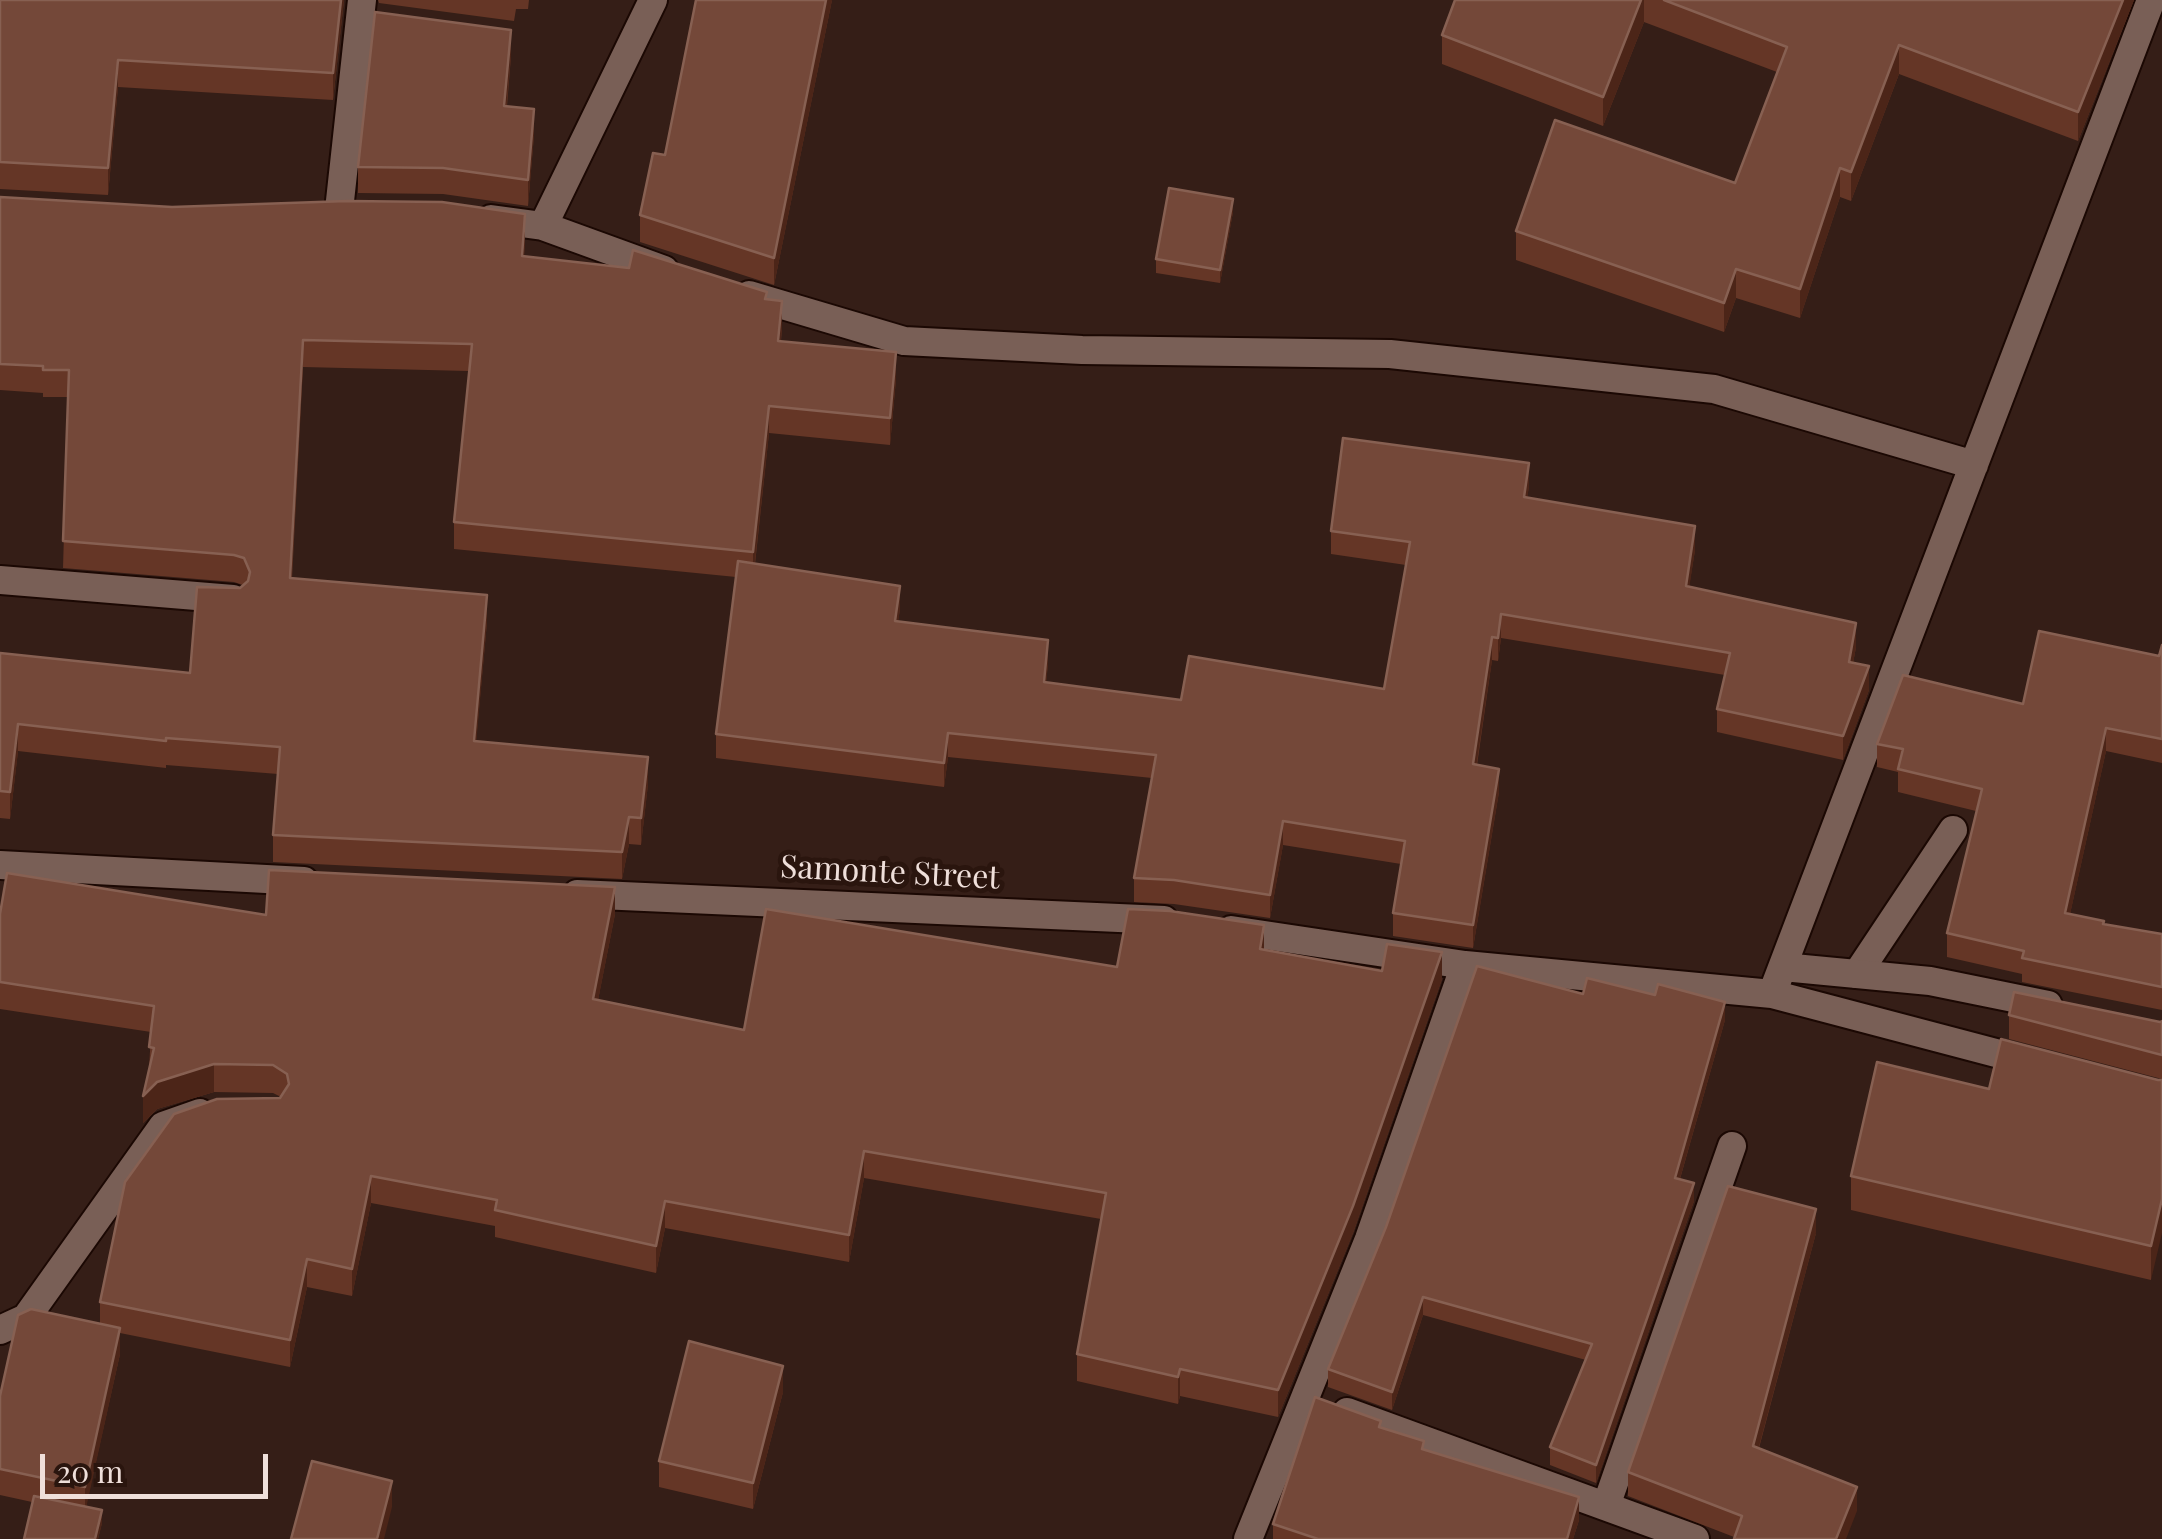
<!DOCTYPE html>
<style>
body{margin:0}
#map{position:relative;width:2162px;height:1539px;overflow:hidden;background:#351e17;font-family:"Playfair Display",serif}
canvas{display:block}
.scale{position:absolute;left:40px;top:1454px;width:228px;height:45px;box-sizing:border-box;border:5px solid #efdfda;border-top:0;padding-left:12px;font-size:30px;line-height:35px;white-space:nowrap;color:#efdfda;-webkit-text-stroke:8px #2a150e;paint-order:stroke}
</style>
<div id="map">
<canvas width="2162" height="1539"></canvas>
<div class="scale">20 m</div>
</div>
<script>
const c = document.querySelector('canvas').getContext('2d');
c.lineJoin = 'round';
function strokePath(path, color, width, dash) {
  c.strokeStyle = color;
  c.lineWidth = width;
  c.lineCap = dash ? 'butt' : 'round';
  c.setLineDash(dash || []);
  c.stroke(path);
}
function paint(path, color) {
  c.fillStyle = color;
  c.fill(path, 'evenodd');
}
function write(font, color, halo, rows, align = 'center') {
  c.font = font + ' "Playfair Display",serif';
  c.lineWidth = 10;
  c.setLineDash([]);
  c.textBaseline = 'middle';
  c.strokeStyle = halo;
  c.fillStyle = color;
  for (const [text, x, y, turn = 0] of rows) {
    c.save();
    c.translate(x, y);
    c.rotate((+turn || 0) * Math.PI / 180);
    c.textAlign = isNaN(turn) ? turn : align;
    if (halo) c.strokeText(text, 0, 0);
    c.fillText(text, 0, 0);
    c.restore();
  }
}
const service = new Path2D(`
 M 1857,974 L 1953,830`);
const minor = new Path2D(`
 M 339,210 L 362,0
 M 491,219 L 543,226 L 664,270
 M 543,226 L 653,0
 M 749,295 L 904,341 L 1082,350 L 1390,354 L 1714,389 L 1974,465
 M 0,580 L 233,599
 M 0,865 L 304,881
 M 577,894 L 1164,920
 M 1231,930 L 1465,965 L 1772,994 L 2030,1062
 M 1783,967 L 1930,981 L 2048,1005
 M 1772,994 L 2151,0
 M 0,1330 L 26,1318 L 163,1126 L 200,1113
 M 1347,1412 L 1695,1539
 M 1606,1506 L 1732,1146
 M 1248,1539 L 1369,1239 L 1465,965`);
strokePath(service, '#1b0803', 32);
strokePath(minor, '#1b0803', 32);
strokePath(service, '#795f56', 28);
strokePath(minor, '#795f56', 28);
paint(new Path2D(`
 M 0,0 L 344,0 L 333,100 L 118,87 L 108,195 L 0,189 Z
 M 378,0 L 529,0 L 528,9 L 516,9 L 514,21 L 379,3 Z
 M 832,0 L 774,285 L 640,242 L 640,215 L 665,155 Z
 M 1455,0 L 2134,0 L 2078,141 L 1899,74 L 1851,201 L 1840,197 L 1800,318 L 1736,298 L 1724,332 L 1516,260 L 1516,231 L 1735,183 L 1777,72 L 1644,22 L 1603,126 L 1442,64 L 1442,35 Z
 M 511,56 L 507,106 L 534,135 L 528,206 L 443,194 L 358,193 L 358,167 Z
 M 0,197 L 525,241 L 524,257 L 767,299 L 782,328 L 781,341 L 896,379 L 890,445 L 769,433 L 755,564 L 900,609 L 898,621 L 1048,664 L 1046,682 L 1181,700 L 1384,689 L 1406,565 L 1331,554 L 1331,531 L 1529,486 L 1527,498 L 1695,550 L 1689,587 L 1856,647 L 1853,663 L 1869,690 L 1843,760 L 1717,732 L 1717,709 L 1725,675 L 1501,638 L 1498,661 L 1492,660 L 1477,765 L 1499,792 L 1473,948 L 1393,936 L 1393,913 L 1401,864 L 1283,845 L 1270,918 L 1174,904 L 1134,902 L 1134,878 L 1152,778 L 948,757 L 944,787 L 716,758 L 716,734 L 736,577 L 454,549 L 454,522 L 469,371 L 303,367 L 292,578 L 487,622 L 476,741 L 648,784 L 641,845 L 629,844 L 622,879 L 273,862 L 273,835 L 278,774 L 166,765 L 166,768 L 18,751 L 10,819 L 0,818 L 0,653 L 190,673 L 240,588 L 243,585 L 234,582 L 63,568 L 68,397 L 43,397 L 43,393 L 0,390 Z
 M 1233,212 L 1220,283 L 1156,273 L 1156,259 Z
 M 2162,645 L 2162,763 L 2106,751 L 2070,914 L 2104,924 L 2162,934 L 2162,1010 L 2022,982 L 2022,974 L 1947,957 L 1947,933 L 1976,811 L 1898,792 L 1898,772 L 1877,767 L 1877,744 L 2023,704 L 2159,656 Z
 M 0,914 L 615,914 L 598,1000 L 744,1030 L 1117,967 L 1264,950 L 1382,971 L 1442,979 L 1353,1233 L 1278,1417 L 1180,1396 L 1178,1404 L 1077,1381 L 1077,1354 L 1101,1219 L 864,1178 L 849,1262 L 665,1228 L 656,1273 L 495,1237 L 495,1226 L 371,1203 L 352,1296 L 307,1287 L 290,1367 L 120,1333 L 120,1354 L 86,1506 L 102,1523 L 98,1539 L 24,1539 L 32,1502 L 0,1495 L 0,1396 L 100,1324 L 100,1302 L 281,1097 L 273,1093 L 214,1092 L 157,1109 L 143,1123 L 149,1070 L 151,1032 L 0,1009 Z
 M 1583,994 L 1725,1020 L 1680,1179 L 1694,1201 L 1596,1483 L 1550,1465 L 1550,1447 L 1586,1360 L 1423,1315 L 1392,1410 L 1328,1387 L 1328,1369 Z
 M 2009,1015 L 2162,1021 L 2162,1079 L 2009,1039 Z
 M 2158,1080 L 2151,1280 L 1851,1210 L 1851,1176 L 1989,1089 Z
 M 1816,1233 L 1759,1448 L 1857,1511 L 1734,1537 L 1628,1496 L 1628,1472 Z
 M 783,1392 L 753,1509 L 659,1487 L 659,1461 Z
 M 1381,1427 L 1424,1450 L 1579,1520 L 1573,1539 L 1273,1539 L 1273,1524 Z`), '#653626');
paint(new Path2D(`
 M 341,0 L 344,0 L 333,100 L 333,73 Z
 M 826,0 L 832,0 L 774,285 L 774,258 Z
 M 1641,0 L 1644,0 L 1644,22 L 1603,126 L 1603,97 Z
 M 2123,0 L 2134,0 L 2078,141 L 2078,112 Z
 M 511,30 L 511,56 L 504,132 L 504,106 Z
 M 1899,45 L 1899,74 L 1851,201 L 1851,172 Z
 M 118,60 L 118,87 L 108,195 L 108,168 Z
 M 534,109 L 534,135 L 528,206 L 528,180 Z
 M 1840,168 L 1840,197 L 1800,318 L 1800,289 Z
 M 1233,199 L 1233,212 L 1220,283 L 1220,270 Z
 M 525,214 L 525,241 L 522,283 L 522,256 Z
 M 1736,269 L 1736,298 L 1724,332 L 1724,303 Z
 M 782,301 L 782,328 L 778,368 L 778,341 Z
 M 303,340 L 303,367 L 290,605 L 290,578 Z
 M 896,352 L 896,379 L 890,445 L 890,418 Z
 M 769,406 L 769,433 L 753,579 L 753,552 Z
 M 1529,463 L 1529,486 L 1524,521 L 1524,497 Z
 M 1695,526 L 1695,550 L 1686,609 L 1686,586 Z
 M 900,586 L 900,609 L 895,644 L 895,621 Z
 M 487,595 L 487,622 L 474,768 L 474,741 Z
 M 1501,614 L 1501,638 L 1498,661 L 1498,638 Z
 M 1856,623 L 1856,647 L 1849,685 L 1849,662 Z
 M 1492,637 L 1492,660 L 1473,788 L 1473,764 Z
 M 1048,640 L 1048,664 L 1044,706 L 1044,682 Z
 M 1869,666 L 1869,690 L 1843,760 L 1843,736 Z
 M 18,724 L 18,751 L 10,819 L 10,792 Z
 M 2106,728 L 2106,751 L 2065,937 L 2065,913 Z
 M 948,733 L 948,757 L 944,787 L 944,763 Z
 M 648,757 L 648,784 L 641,845 L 641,818 Z
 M 1499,769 L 1499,792 L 1473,948 L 1473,925 Z
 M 629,817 L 629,844 L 622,879 L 622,852 Z
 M 1283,821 L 1283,845 L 1270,918 L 1270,895 Z
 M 615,887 L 615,914 L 593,1026 L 593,999 Z
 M 1264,925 L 1264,953 L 1260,949 Z
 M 1442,952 L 1442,979 L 1353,1233 L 1278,1417 L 1278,1390 Z
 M 1725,1002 L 1725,1020 L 1675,1196 L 1675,1178 Z
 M 214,1064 L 214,1092 L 157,1109 L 143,1123 L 143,1096 L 157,1082 Z
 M 864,1151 L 864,1178 L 849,1262 L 849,1235 Z
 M 371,1176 L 371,1203 L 352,1296 L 352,1269 Z
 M 1694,1183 L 1694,1201 L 1596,1483 L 1596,1465 Z
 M 2162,1199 L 2162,1233 L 2151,1280 L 2151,1246 Z
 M 665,1201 L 665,1228 L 656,1273 L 656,1246 Z
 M 1816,1209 L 1816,1233 L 1753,1469 L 1753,1446 Z
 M 307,1259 L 307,1287 L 290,1367 L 290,1340 Z
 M 1423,1297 L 1423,1315 L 1392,1410 L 1392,1392 Z
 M 120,1328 L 120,1354 L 85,1513 L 85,1487 Z
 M 783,1366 L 783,1392 L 753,1509 L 753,1483 Z
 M 1180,1369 L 1180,1396 L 1178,1404 L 1178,1377 Z
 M 392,1481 L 392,1507 L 384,1539 L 377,1539 Z
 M 1857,1487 L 1857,1511 L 1846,1539 L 1836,1539 Z
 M 1579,1497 L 1579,1520 L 1573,1539 L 1567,1539 Z
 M 102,1510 L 102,1523 L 98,1539 L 95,1539 Z`), '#4c2518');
const building = new Path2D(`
 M 0,0 L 341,0 L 333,73 L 118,60 L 108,168 L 0,162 Z
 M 696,0 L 826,0 L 774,258 L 640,215 L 653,153 L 665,155 Z
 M 1455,0 L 1641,0 L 1603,97 L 1442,35 Z
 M 1664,0 L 2123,0 L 2078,112 L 1899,45 L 1851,172 L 1840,168 L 1800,289 L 1736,269 L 1724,303 L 1516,231 L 1555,120 L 1735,183 L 1787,47 Z
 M 375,12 L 511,30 L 504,106 L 534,109 L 528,180 L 443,168 L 358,167 Z
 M 1169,188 L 1233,199 L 1220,270 L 1156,259 Z
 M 0,197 L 172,207 L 347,201 L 442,202 L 525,214 L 522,256 L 629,268 L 633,250 L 767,292 L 765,299 L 782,301 L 778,341 L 896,352 L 890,418 L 769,406 L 753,552 L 454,522 L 472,344 L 303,340 L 290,578 L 487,595 L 474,741 L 648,757 L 641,818 L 629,817 L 622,852 L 273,835 L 280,747 L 166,738 L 166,741 L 18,724 L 10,792 L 0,791 L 0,653 L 190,673 L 197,587 L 240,588 L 248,581 L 250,572 L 244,558 L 234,555 L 63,541 L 69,370 L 43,370 L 43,366 L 0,364 Z
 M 1343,438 L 1529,463 L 1524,497 L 1695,526 L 1686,586 L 1856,623 L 1849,662 L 1869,666 L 1843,736 L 1717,709 L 1730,653 L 1501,614 L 1498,638 L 1492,637 L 1473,764 L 1499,769 L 1473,925 L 1393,913 L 1405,841 L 1283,821 L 1270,895 L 1174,880 L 1134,878 L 1156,755 L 948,733 L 944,763 L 716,734 L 738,561 L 900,586 L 895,621 L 1048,640 L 1044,682 L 1181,700 L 1189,656 L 1384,689 L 1410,542 L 1331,531 Z
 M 2039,631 L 2159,656 L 2162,645 L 2162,739 L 2106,728 L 2065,913 L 2104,921 L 2103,924 L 2162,934 L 2162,987 L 2022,958 L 2024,951 L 1947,933 L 1982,789 L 1898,769 L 1903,749 L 1877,744 L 1903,675 L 2023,704 Z
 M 269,870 L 615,887 L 593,999 L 744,1030 L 766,909 L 1117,967 L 1128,909 L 1170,911 L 1264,925 L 1260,949 L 1382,971 L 1387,944 L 1442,952 L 1353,1206 L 1278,1390 L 1180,1369 L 1178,1377 L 1077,1354 L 1106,1193 L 864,1151 L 849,1235 L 665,1201 L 656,1246 L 495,1210 L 497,1200 L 371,1176 L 352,1269 L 307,1259 L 290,1340 L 100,1302 L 125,1182 L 174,1114 L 217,1099 L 280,1098 L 289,1084 L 287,1074 L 273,1065 L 214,1064 L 157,1082 L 143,1096 L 154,1048 L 149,1047 L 154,1006 L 0,982 L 0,914 L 7,873 L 266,915 Z
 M 1477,966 L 1583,994 L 1587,978 L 1655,995 L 1658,984 L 1725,1002 L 1675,1178 L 1694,1183 L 1596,1465 L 1550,1447 L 1592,1344 L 1423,1297 L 1392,1392 L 1328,1369 L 1386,1227 Z
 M 2014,992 L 2160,1022 L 2162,1021 L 2162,1055 L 2009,1015 Z
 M 2001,1039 L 2158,1080 L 2162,1080 L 2162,1199 L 2151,1246 L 1851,1176 L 1877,1062 L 1989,1089 Z
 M 1728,1186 L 1816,1209 L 1753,1446 L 1857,1487 L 1836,1539 L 1734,1539 L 1742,1516 L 1628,1472 Z
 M 31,1309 L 120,1328 L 85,1487 L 0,1469 L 0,1396 L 18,1315 Z
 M 689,1341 L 783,1366 L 753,1483 L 659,1461 Z
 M 1315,1397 L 1381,1421 L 1379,1427 L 1424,1441 L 1422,1449 L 1579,1497 L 1567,1539 L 1318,1539 L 1273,1524 Z
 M 312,1461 L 392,1481 L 377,1539 L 291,1539 Z
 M 34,1496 L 102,1510 L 95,1539 L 24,1539 Z`);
paint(building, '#744839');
strokePath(building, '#876052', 2.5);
write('32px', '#efdfda', '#2a150e', [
 ["Samonte Street",890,873,3]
]);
</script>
